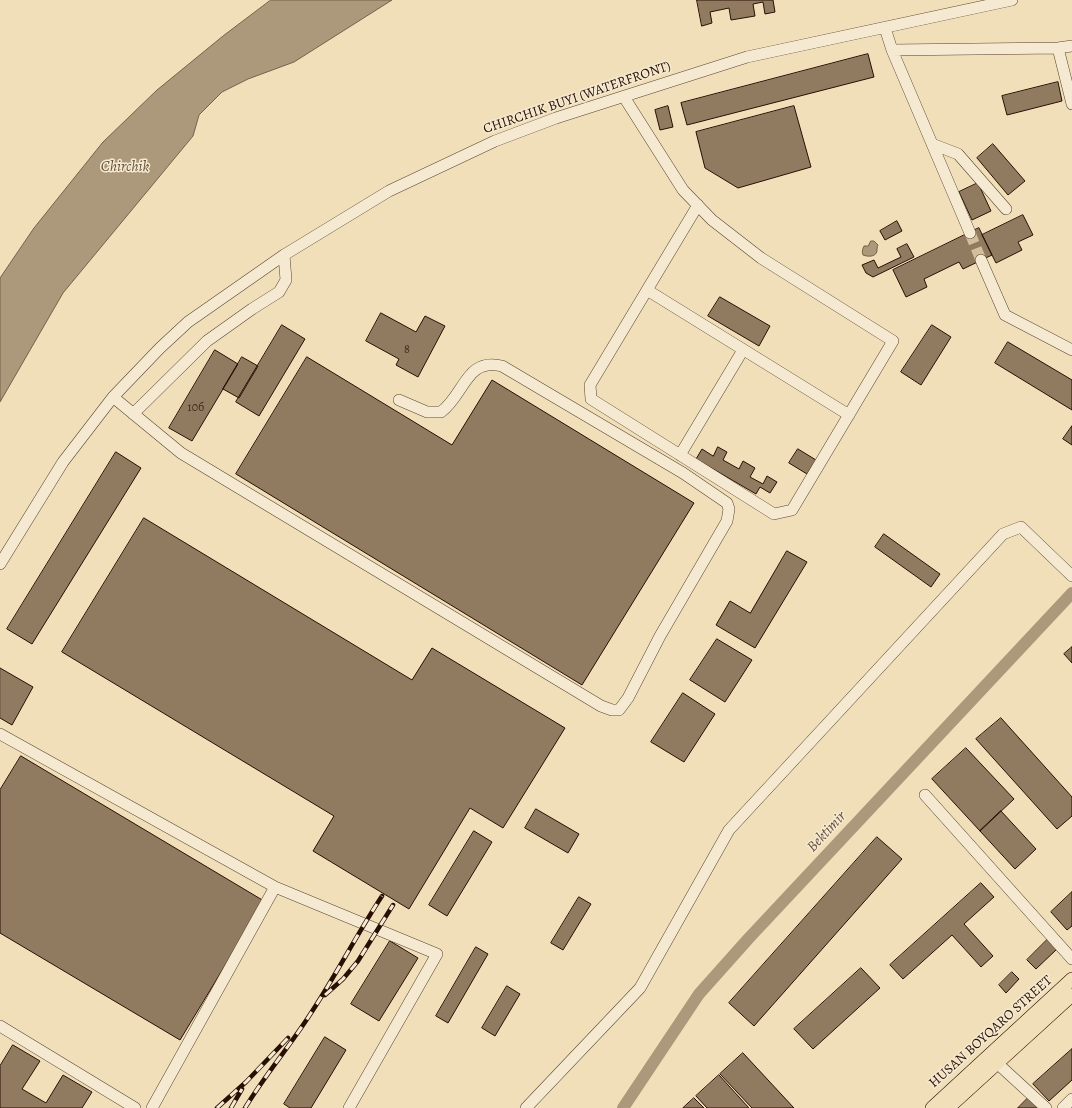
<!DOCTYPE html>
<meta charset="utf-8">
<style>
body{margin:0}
canvas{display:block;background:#f0dfb8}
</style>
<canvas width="1072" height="1108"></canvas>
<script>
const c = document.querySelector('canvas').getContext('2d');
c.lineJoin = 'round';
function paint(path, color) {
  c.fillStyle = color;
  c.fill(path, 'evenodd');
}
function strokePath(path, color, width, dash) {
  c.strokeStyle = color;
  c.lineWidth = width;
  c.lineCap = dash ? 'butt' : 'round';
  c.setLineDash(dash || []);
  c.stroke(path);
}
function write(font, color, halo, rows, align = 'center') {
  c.font = font + ' Alegreya,serif';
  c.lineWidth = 3;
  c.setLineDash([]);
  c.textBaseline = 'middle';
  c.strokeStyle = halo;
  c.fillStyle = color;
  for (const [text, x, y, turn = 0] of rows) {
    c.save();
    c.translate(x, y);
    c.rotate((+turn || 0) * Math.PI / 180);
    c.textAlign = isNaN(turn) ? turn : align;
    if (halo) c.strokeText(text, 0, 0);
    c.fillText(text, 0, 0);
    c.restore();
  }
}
const water = new Path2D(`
 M 271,0 L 392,0 L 294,62 L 248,79 L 222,92 L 199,115 L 193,136 L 63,293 L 0,402 L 0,278 L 34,228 L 103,142 L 157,90 L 223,36 Z
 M 871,241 L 874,241 L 878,245 C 877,247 877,249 877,251 C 876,257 868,257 863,255 C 862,252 862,250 864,246 L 868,246 Z`);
paint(water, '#ac987a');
strokePath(water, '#77614a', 1);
strokePath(new Path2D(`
 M 623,1108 L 699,994 L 749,938 L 1072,593`), '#ac987a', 12);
const building = new Path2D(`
 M 697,0 L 773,0 L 775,12 L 765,14 L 763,2 L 753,4 L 755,16 L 731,20 L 729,8 L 710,12 L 712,23 L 702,26 Z
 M 868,54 L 874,77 L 687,125 L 681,103 Z
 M 1058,82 L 1062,101 L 1007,115 L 1002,96 Z
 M 668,106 L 673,127 L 660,130 L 655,110 Z
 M 794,106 L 811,167 L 738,188 L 705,168 L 696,132 Z
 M 993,144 L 1025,181 L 1008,195 L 977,158 Z
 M 978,183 L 991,211 L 972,220 L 959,192 Z
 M 1023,215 L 1033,235 L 1018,242 L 1022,250 L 996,263 L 982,235 Z
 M 897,221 L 902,231 L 885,240 L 880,231 Z
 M 979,228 L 992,255 L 963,269 L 959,262 L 924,279 L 927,287 L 906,297 L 893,270 Z
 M 907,244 L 914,257 L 873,277 L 866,273 L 862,265 L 874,260 L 878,268 L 901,257 L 897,249 Z
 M 720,297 L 770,326 L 759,346 L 708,316 Z
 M 381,313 L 416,332 L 425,316 L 445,326 L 418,377 L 396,365 L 399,359 L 366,341 Z
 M 282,325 L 305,339 L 259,416 L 236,402 Z
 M 932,325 L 951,337 L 921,385 L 901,372 Z
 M 1008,342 L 1072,380 L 1072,410 L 995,363 Z
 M 215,350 L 238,364 L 192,441 L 169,428 Z
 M 242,357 L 258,366 L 239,398 L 223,389 Z
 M 307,357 L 452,445 L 492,380 L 694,503 L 582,685 L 236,474 Z
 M 1072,426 L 1072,445 L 1063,439 Z
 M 718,447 L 727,452 L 723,460 L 739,469 L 743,461 L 755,468 L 750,477 L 763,484 L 767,476 L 777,482 L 770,493 L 760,487 L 756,494 L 696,459 L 702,449 L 713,456 Z
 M 798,449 L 816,460 L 807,474 L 789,463 Z
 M 116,452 L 141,468 L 32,644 L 7,629 Z
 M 144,518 L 412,680 L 432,648 L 565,728 L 503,828 L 470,808 L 409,909 L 313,851 L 334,816 L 62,652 Z
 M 884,534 L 940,574 L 931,587 L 875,547 Z
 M 787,551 L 807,562 L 755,648 L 716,625 L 730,601 L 750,613 Z
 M 717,639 L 752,660 L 725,702 L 690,680 Z
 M 1072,647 L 1072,663 L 1064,654 Z
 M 0,668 L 33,687 L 12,725 L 0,718 Z
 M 683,693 L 715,714 L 684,762 L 651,742 Z
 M 1001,718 L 1072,797 L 1072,816 L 1057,829 L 976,739 Z
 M 966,748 L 1014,799 L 980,831 L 932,779 Z
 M 21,756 L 264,901 L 180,1040 L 0,933 L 0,790 Z
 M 536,809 L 579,834 L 568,853 L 525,828 Z
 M 1001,811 L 1036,849 L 1015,869 L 980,831 Z
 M 474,831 L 492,842 L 447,916 L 429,905 Z
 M 877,837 L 902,859 L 754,1026 L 729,1003 Z
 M 981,883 L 994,897 L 964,924 L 993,956 L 981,967 L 952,935 L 903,979 L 890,965 Z
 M 1072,892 L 1072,926 L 1067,930 L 1051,912 Z
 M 579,897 L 591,904 L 563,950 L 551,943 Z
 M 1048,939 L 1057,949 L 1036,969 L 1027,960 Z
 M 390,941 L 418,958 L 379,1021 L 351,1004 Z
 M 476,947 L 488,954 L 448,1023 L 436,1016 Z
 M 861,968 L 880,988 L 813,1049 L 794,1029 Z
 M 1012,972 L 1019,979 L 1006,993 L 999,985 Z
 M 507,986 L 520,994 L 495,1036 L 482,1028 Z
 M 325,1037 L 346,1050 L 311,1108 L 290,1108 L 284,1104 Z
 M 13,1045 L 40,1061 L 22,1089 L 46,1103 L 63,1075 L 92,1092 L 82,1108 L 0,1108 L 0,1066 Z
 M 1072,1049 L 1072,1080 L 1049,1101 L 1033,1084 Z
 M 743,1053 L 794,1108 L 752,1108 L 720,1074 Z
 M 719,1075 L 749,1108 L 707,1108 L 696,1096 Z
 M 1029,1097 L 1040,1108 L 1018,1108 Z
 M 694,1098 L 704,1108 L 683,1108 Z`);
paint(building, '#907b61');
strokePath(building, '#280f03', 1);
strokePath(new Path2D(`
 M 970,233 L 981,260`), '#d2c09d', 11, [11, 5.5]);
const minor = new Path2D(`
 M 885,28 L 892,50 L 970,233
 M 1058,48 L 1072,104
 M 892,50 L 1058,48 L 1072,46
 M 624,97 L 683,190 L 712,220 L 761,258 L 893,341 L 792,510 L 774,514 L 591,399 L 590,385 L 698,205
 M 932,144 L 958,154 L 1006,209
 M 981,260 L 1005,315 L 1072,350
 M 647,290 L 849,415
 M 113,397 L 181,453 L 601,706 L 612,710 L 619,710 L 628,698 L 660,636 L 727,521 L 729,509 L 727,503 L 683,473 L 502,366 C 466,357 465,394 441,412 L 427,412 L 399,400
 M 133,414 L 207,341 L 252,309 L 279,292 L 286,280 L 284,255
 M 680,455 L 743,350
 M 0,564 L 63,462 L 113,397 L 160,348 L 188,322 L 284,255 L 389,191 L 495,141 L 556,118 L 747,57 L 1012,0
 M 0,734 L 275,887 L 437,954 L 349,1108
 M 925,795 L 1072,959
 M 0,1026 L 135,1108
 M 997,1063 L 1046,1108
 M 152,1108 L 275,887
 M 526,1108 L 640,988 L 729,830 L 1003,534 L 1021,527 L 1072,576
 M 1063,1108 L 1072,1099`);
const major = new Path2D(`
 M 932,1108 L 1072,979
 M 948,1108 L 1072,995`);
strokePath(minor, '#5a4330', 12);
strokePath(major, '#280f03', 14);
strokePath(minor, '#f5ead1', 11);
strokePath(major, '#f0dfb8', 13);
const rail = new Path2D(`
 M 325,995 L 343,979 L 358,961 L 393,905
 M 217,1108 L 246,1082 L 288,1038
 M 231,1108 L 242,1089
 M 245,1108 C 265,1075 290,1046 311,1013 C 336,975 357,934 382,896`);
strokePath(rail, '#280f03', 4.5);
strokePath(rail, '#f5ead1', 3, [9]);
write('12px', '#422a1a', null, [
 ["8",407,350],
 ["10б",196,408]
]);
write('14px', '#280f03', '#f5ead1', [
 ["CHIRCHIK BUYI (WATERFRONT)",577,98,-19],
 ["HUSAN BOYQARO STREET",991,1032,-42]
]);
write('italic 15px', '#634d39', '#f5ead1', [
 ["Chirchik",125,167],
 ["Bektimir",827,832,-47]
]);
</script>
